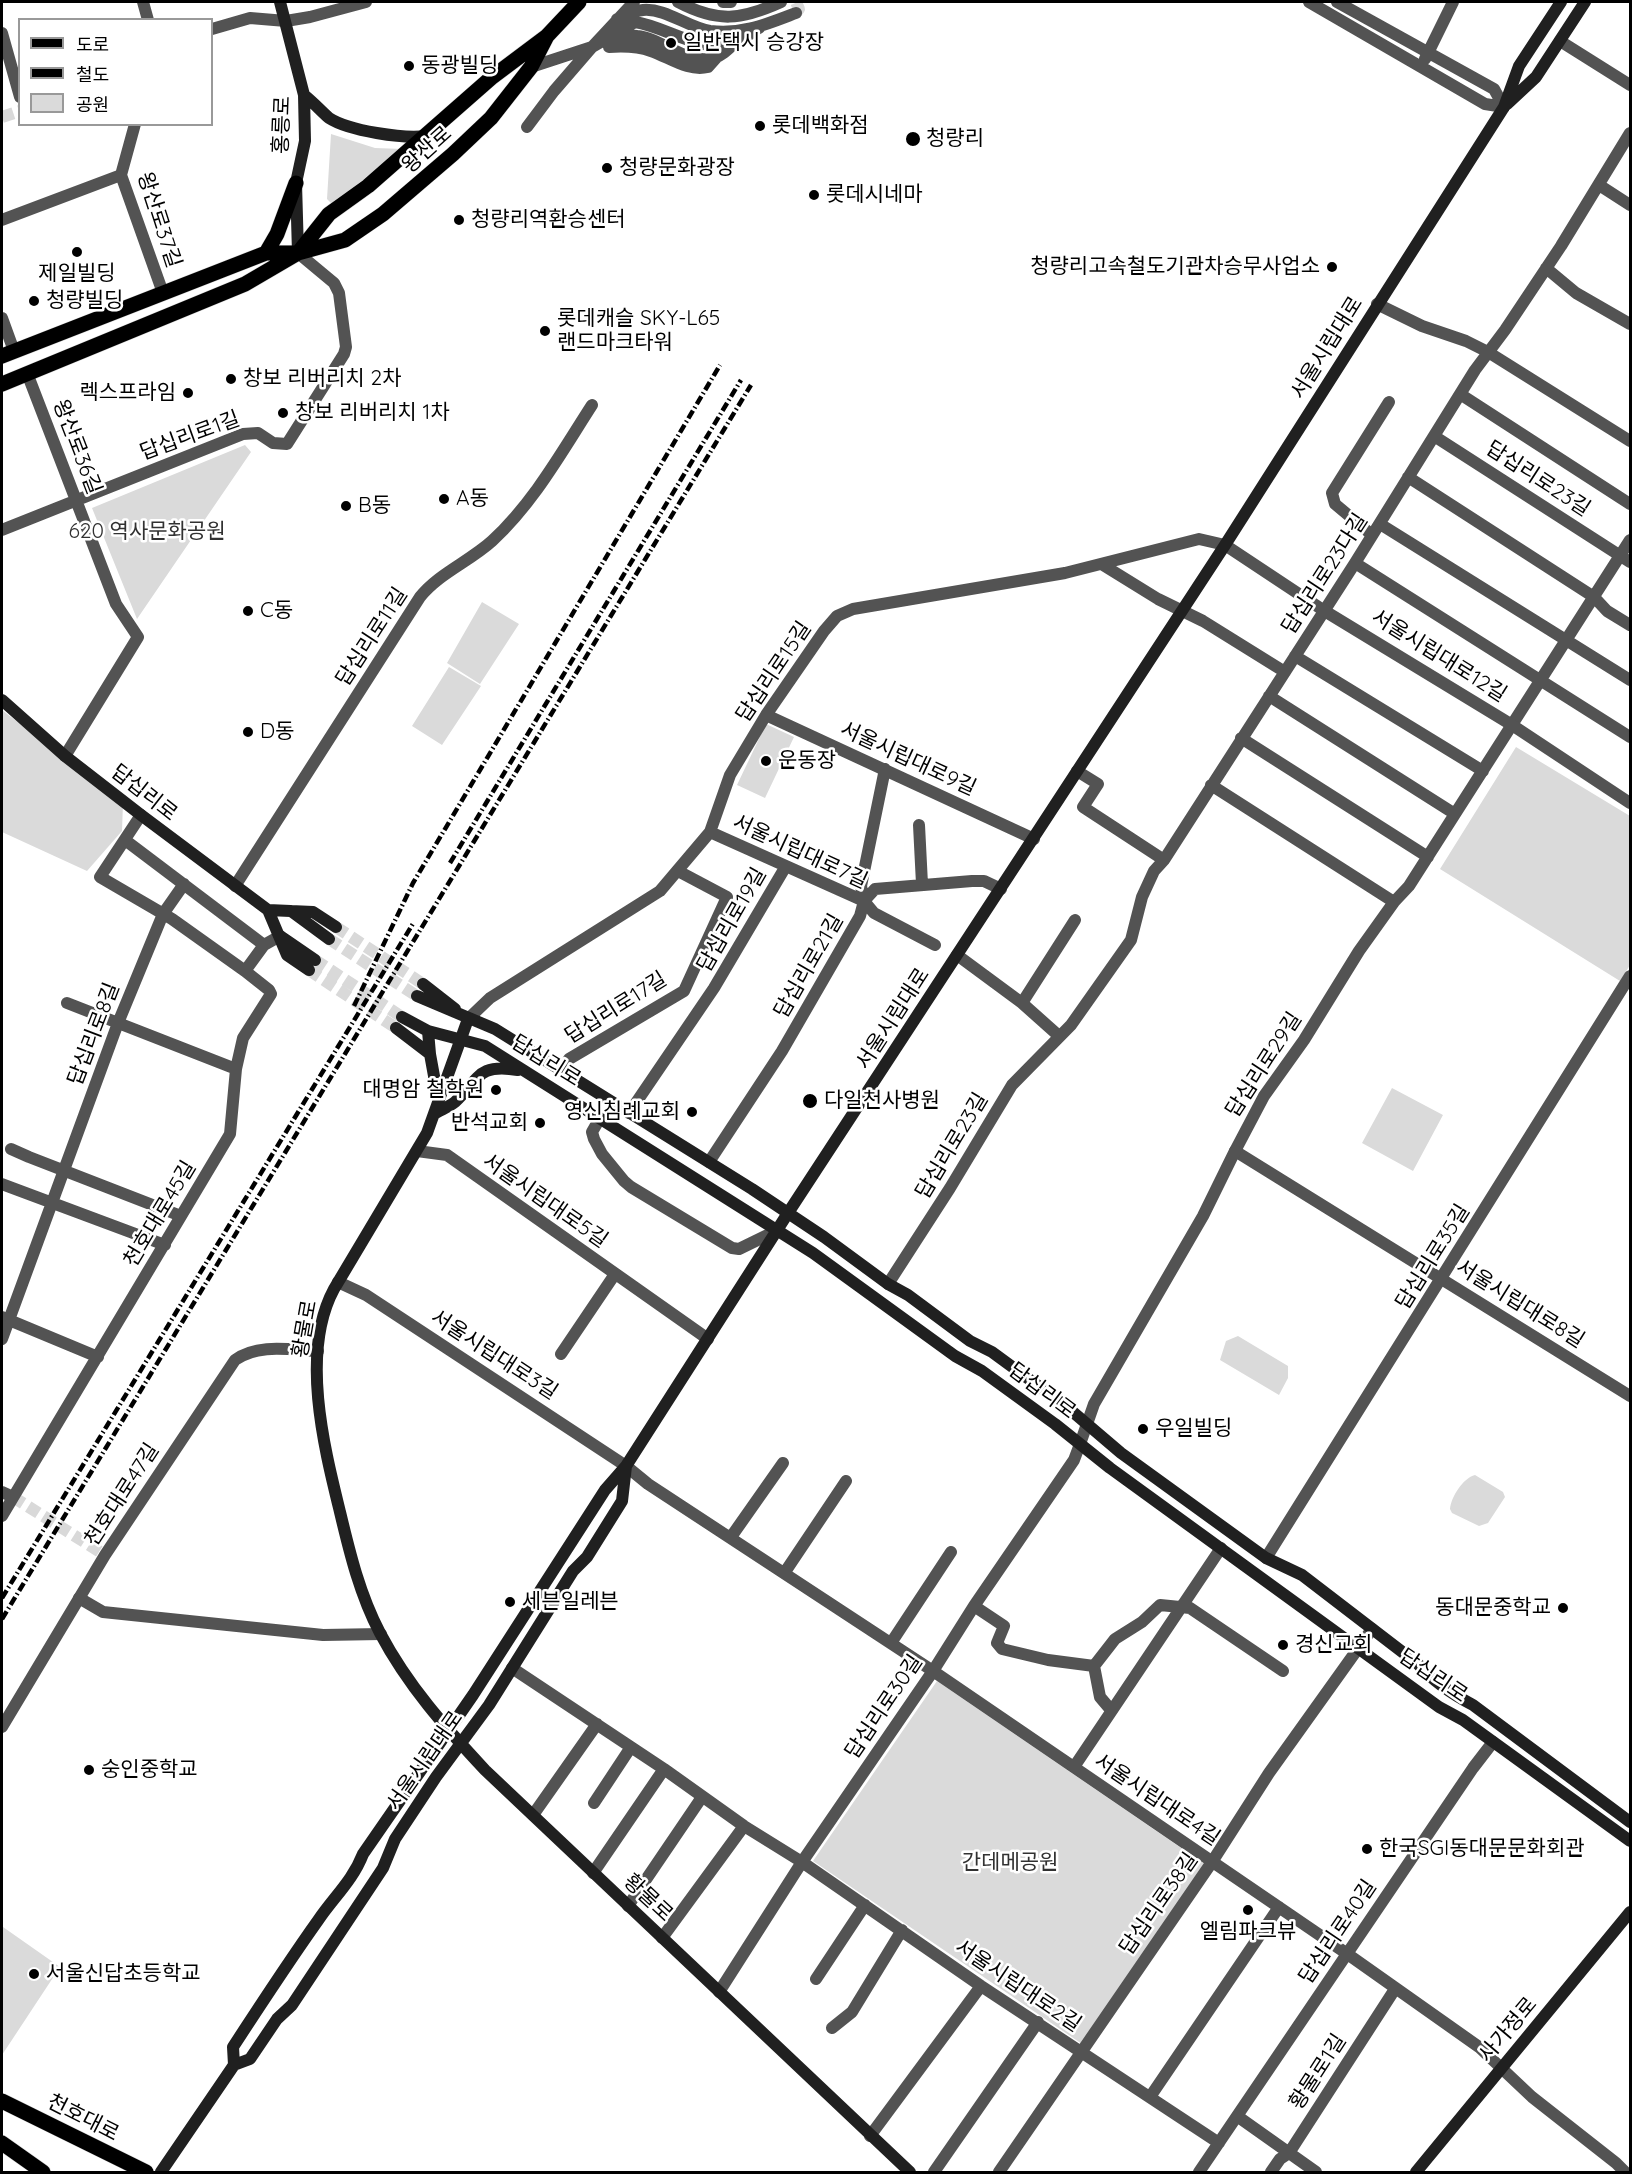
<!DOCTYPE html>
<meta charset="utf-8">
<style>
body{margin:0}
#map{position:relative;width:1632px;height:2174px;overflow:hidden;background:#fff;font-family:Quicksand,"Noto Sans KR",sans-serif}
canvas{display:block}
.frame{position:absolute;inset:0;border:3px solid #000;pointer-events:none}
.legend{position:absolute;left:18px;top:18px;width:195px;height:108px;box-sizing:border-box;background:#fff;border:2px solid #999;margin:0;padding:8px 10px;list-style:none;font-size:18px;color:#000}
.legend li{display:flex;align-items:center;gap:12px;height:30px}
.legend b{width:30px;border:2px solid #999}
</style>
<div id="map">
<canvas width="1632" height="2174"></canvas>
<div class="frame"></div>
<ul class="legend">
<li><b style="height:8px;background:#000"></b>도로</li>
<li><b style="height:8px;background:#000"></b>철도</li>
<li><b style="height:16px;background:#dadada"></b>공원</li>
</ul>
</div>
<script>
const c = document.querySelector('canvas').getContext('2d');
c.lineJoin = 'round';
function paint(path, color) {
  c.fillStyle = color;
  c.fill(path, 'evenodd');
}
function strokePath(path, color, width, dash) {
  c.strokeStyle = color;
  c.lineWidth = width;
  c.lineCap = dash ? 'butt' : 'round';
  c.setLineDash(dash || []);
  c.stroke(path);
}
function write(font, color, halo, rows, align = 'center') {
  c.font = font + ' Quicksand,"Noto Sans KR",sans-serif';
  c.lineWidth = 5;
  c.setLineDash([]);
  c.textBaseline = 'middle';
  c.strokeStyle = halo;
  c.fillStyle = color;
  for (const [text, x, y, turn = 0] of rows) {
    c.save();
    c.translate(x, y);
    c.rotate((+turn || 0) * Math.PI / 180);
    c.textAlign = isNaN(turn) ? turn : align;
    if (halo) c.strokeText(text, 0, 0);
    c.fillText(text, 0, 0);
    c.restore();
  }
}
paint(new Path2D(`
 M 331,134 L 375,148 L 403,149 L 332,204 L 327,199 Z
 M 245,445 L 251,452 L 137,619 L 92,508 Z
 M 482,602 L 519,624 L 480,684 L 447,663 Z
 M 449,667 L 481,686 L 442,745 L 412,726 Z
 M 2,710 L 123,803 L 122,831 L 87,871 L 2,832 Z
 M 766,724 L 794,737 L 765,798 L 737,785 Z
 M 1516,747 L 1630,816 L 1630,965 L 1620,981 L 1440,869 Z
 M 1392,1088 L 1443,1115 L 1413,1171 L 1362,1143 Z
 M 1238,1336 L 1288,1366 L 1288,1378 L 1279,1395 L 1220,1360 L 1226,1341 Z
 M 1475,1475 L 1503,1492 L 1505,1497 L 1488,1523 L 1479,1526 L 1452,1513 L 1450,1509 C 1451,1497 1463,1478 1475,1475 Z
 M 937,1681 L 1206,1865 L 1082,2044 L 813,1861 Z
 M 3,1927 L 60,1967 L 2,2055 L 2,1929 Z`), '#dadada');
strokePath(new Path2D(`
 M 796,13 L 799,9 L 796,2
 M 2,117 L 20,111
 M 13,1497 L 105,1555`), '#d9d9d9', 12, [12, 6]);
strokePath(new Path2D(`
 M 336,927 L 423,984
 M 329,939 L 417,996
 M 315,960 L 402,1017
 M 309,970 L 396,1028`), '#d9d9d9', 12, [12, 6]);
const primary = new Path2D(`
 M 266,253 L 277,234 L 296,183
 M 2,356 L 266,253 L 298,253 L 345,240 L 383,214 L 453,154 L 491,118 L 531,67 L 546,38
 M 2,384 L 245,284 L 298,253 L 329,214 L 368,186 L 491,78 L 547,36 L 579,2
 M 2,2101 L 146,2172
 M 2,2143 L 43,2172`);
strokePath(primary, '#dbdbdb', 16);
strokePath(new Path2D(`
 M 143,2 L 148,20
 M 723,2 L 731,2
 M 1309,2 L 1485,104 L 1504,107
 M 1337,2 L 1494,89 L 1504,107
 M 617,19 C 625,16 634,11 643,10 C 666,8 687,27 710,31 C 742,35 767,24 796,13
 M 212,29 L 250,18 L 286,21 L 310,17 L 366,2
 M 2,33 L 20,97
 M 614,40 C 621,38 629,35 637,36 C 662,38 686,65 713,58 C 721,57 729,48 736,42
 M 1560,41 L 1630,85
 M 609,47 C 623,46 637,46 651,51 C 669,57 688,72 708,67 L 716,58
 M 1425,59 L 1453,2
 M 531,67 L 592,47 L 634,2
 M 135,124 L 121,175 L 163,293
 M 527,127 L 554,91 L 592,47 L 635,22 C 668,27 701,55 736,42 C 744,39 753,32 760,27
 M 1599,185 L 1630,205
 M 2,220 L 121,175
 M 1546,268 L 1576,293 L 1630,324
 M 1377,304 L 1422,326 L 1466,341 L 1488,352 L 1630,441
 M 2,318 L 14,351
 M 27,373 L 116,604 L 138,637 L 65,756
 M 1460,394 L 1630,504
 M 1434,436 L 1630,562
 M 1408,477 L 1594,597 L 1607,611 L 1630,625
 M 1380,524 L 1630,680
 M 2,530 L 243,434 L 258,433 L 273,443 L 287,444 L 344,354 L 346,347 L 339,293 L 334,283 L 298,253
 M 1372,535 L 1335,504 L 1332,493 L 1389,402
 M 1630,540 L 1409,886 L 1394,902 L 1359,951 L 1304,1040 L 1264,1096 L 1235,1151 L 1630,1396
 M 1355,563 L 1630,737
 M 1103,565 L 1158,599 L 1203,621 L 1285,672
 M 1295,656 L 1483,771
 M 1269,696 L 1455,814
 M 766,715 L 1034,839
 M 1241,738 L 1428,857
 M 1077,771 L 1098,784 L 1083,807 L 1164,860
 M 1211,785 L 1394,902
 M 141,815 L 100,877 L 172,919 L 245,971
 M 919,825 L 922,884
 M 710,832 L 864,901 L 874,913 L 935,945
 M 125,840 L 264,945
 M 235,886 L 420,597 C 438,574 470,561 492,541 C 534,502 561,453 592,405
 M 864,901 L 875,889 L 972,881 L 984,881 L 1001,889
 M 957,955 L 1022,1003 L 1059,1036
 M 67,1003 L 236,1069
 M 1022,1003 L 1075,920
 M 468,1019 L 490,998 L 660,891 L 710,832 L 730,775 L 766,715 L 824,631 L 837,616 L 853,609 L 1065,573 L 1199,539 L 1225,545
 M 562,1071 L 569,1059 L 684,991 L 727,897 L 678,871
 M 629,1113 L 714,988 L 786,866
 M 600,1118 L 592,1132 L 594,1139 L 602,1154 L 624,1181 L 631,1187 L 732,1248 L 739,1249 L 778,1230
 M 11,1149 L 29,1157 L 181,1216
 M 417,1151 L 447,1155 L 708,1339
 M 709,1162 L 782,1051 L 860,916 L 864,901 L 861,886 L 885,769
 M 2,1184 L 165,1245
 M 338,1282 L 366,1295 L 626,1466 L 648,1484 L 933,1671 L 1346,1953 L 1479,2047 L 1532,2097 L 1616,2163 L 1625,2172
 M 888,1284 L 950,1188 L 1012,1085 L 1071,1025 L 1131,940 L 1142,897 L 1154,871 L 1164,860 L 1355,563 L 1475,370 L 1505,330 L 1561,246 L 1630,133
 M 2,1317 L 98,1357
 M 2,1339 L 118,1023 L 163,914 L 184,884
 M 561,1354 L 615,1274
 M 2,1492 L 13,1497
 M 2,1516 L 230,1134 L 236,1069 L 243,1038 L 271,994 L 269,990 L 245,971 L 264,945 L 280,936
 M 731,1537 L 783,1463
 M 785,1572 L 846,1481
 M 79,1598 L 103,1612 L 323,1635 L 381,1634
 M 974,1606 L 1004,1626 L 997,1643 L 1002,1649 L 1048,1660 L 1094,1666
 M 891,1643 L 951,1552
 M 512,1668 L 664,1769 L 744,1826 L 802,1862 L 981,1986 L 1219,2143
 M 1111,1710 L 1100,1697 L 1094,1666 L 1115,1639 L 1142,1622 L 1160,1605 L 1190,1608 L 1283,1671
 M 1074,1767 L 1221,1548
 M 594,1803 L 631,1747
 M 533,1815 L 597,1724
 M 593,1873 L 664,1769
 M 628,1906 L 702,1797
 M 662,1938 L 744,1826
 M 816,1979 L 865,1905
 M 719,1992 L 802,1862 L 933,1671 L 974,1606 L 1074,1460 L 1080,1444
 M 832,2028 L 852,2012 L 902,1930
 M 1150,2097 L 1279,1907
 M 1237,2116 L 1316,2172
 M 870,2136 L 981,1986
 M 934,2172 L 1038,2022
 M 999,2172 L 1212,1862 L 1269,1773 L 1372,1629
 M 1199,2172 L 1473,1768 L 1493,1742
 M 1271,2172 L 1280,2159 L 1289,2153 L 1395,1989`), '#535353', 12);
strokePath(new Path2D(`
 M 1225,545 L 1323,610 L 1512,725 L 1630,803
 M 1080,1444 L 1094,1404 L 1203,1216 L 1235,1151
 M 1266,1558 L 1630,976
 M 2,1727 L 105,1555 L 235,1360 C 258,1343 291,1350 318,1351`), '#535353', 12);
strokePath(new Path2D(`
 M 280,2 L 304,95 L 305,141 L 296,183 L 298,253
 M 304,95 C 313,102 321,111 329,118 C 349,131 404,139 426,136
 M 1507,104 L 1536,77 L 1585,2
 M 2,700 L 65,756 L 141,815 L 268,910 L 287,955 L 309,970
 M 268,910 L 313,912 L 336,927
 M 291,911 L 329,939
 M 280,936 L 315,960
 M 423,984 L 455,1009
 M 417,996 L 495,1029 L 752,1189 L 824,1237 L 888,1284 L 908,1295 L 970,1341 L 992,1352 L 1067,1407 L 1121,1453 L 1266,1558 L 1302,1575 L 1418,1664 C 1434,1682 1452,1694 1473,1705 L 1630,1822
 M 402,1017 L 428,1031 L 485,1046 L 813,1253 L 955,1356 L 982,1371 L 1055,1424 L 1110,1468 L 1439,1707 L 1463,1720 L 1630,1841
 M 468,1019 L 427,1133 L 334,1289 C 300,1352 324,1447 340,1512 C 350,1554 360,1595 380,1633 C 408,1686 445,1727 485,1770 L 910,2172
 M 396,1028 L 430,1054
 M 428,1031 L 430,1054 L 438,1098
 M 434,1114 C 440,1110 449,1107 455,1102 C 479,1079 478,1063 518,1070
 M 234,2065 L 233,2047 C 261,2004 289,1961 319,1919 C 334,1897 353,1880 363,1854 L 473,1695 L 605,1490 L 626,1466 L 788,1213 L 1225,545 L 1504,107 L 1519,66 L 1561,2
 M 161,2172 L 234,2065 L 250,2059 L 277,2019 L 292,2005 L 383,1868 L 395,1839 L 436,1777 L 489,1705 L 573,1571 L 587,1557 L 622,1501 L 626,1466
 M 1416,2172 L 1630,1912`), '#202020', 12);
strokePath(primary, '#000', 15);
strokePath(new Path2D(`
 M 450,863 L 741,380
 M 354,1006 L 413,883 L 720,365
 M 2,1598 L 414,922
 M 2,1619 L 751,385`), '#000', 4.5, [9, 3, 1.5, 3]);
strokePath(new Path2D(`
 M 678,2 C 718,23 741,20 781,2`), '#535353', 12);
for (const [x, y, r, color] of [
 [671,43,6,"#000"],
 [409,66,6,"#000"],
 [760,126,6,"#000"],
 [913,139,8,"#000"],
 [607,168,6,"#000"],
 [814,195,6,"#000"],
 [459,220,6,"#000"],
 [77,252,6,"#000"],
 [1332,267,6,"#000"],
 [34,301,6,"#000"],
 [545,331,6,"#000"],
 [231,379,6,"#000"],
 [188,393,6,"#000"],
 [283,413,6,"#000"],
 [444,499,6,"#000"],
 [346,506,6,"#000"],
 [248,611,6,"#000"],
 [248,732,6,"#000"],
 [766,761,6,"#000"],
 [496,1090,6,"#000"],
 [810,1101,8,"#000"],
 [692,1112,6,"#000"],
 [540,1123,6,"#000"],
 [1143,1429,6,"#000"],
 [510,1602,6,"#000"],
 [1563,1608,6,"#000"],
 [1283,1645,6,"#000"],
 [89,1770,6,"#000"],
 [1367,1849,6,"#000"],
 [1248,1910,6,"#000"],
 [34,1974,6,"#000"]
]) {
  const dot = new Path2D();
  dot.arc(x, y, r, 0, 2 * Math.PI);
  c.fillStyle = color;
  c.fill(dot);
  strokePath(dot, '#fff', 2);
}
write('21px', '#000', '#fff', [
 ["일반택시 승강장",683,43],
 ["동광빌딩",421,66],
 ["롯데백화점",772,126],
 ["청량리",926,139],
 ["청량문화광장",619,168],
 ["롯데시네마",826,195],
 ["청량리역환승센터",471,220],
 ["청량리고속철도기관차승무사업소",1320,267,"right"],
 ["제일빌딩",77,274,"center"],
 ["청량빌딩",46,301],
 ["롯데캐슬 SKY-L65",557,319],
 ["랜드마크타워",557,343],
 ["창보 리버리치 2차",243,379],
 ["렉스프라임",176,393,"right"],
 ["창보 리버리치 1차",295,413],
 ["A동",456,499],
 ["B동",358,506],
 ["C동",260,611],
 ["D동",260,732],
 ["운동장",778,761],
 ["대명암 철학원",484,1090,"right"],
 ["다일천사병원",824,1101],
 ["영신침례교회",680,1112,"right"],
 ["반석교회",528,1123,"right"],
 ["우일빌딩",1155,1429],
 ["세븐일레븐",522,1602],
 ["동대문중학교",1551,1608,"right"],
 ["경신교회",1295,1645],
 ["숭인중학교",101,1770],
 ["한국SGI동대문문화회관",1379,1849],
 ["엘림파크뷰",1248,1932,"center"],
 ["서울신답초등학교",46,1974]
], 'left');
write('21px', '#000', '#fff', [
 ["홍릉로",282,125,-88],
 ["왕산로",427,150,-42],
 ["왕산로37길",159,220,72],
 ["서울시립대로",1327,348,-58],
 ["답십리로1길",190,436,-20],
 ["왕산로36길",77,447,69],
 ["답십리로23길",1538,479,33],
 ["답십리로23다길",1325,574,-57],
 ["답십리로11길",372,637,-57],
 ["서울시립대로12길",1439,656,32],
 ["답십리로15길",774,672,-56],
 ["서울시립대로9길",908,759,25],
 ["답십리로",144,793,38],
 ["서울시립대로7길",800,852,25],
 ["답십리로19길",732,920,-60],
 ["답십리로21길",809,966,-60],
 ["답십리로17길",616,1008,-32],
 ["서울시립대로",893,1019,-57],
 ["답십리로8길",94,1034,-69],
 ["답십리로",546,1061,32],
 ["답십리로29길",1264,1065,-57],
 ["답십리로23길",952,1146,-59],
 ["서울시립대로5길",545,1201,35],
 ["천호대로45길",160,1214,-59],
 ["답십리로35길",1433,1257,-58],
 ["서울시립대로8길",1520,1304,32],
 ["황물로",305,1329,-80],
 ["서울시립대로3길",494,1355,33],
 ["답십리로",1042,1391,37],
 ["천호대로47길",122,1495,-57],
 ["답십리로",1433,1676,34],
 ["답십리로30길",884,1707,-56],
 ["서울시립대로",425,1761,-55],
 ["서울시립대로4길",1157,1800,34],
 ["황물로",648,1898,43],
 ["답십리로38길",1159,1904,-55],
 ["답십리로40길",1338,1932,-56],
 ["서울시립대로2길",1018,1986,34],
 ["사가정로",1508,2030,-50],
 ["황물로1길",1318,2072,-57],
 ["천호대로",83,2118,27]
]);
write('21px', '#313131', '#fff', [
 ["620 역사문화공원",147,532],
 ["간데메공원",1010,1863]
]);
</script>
